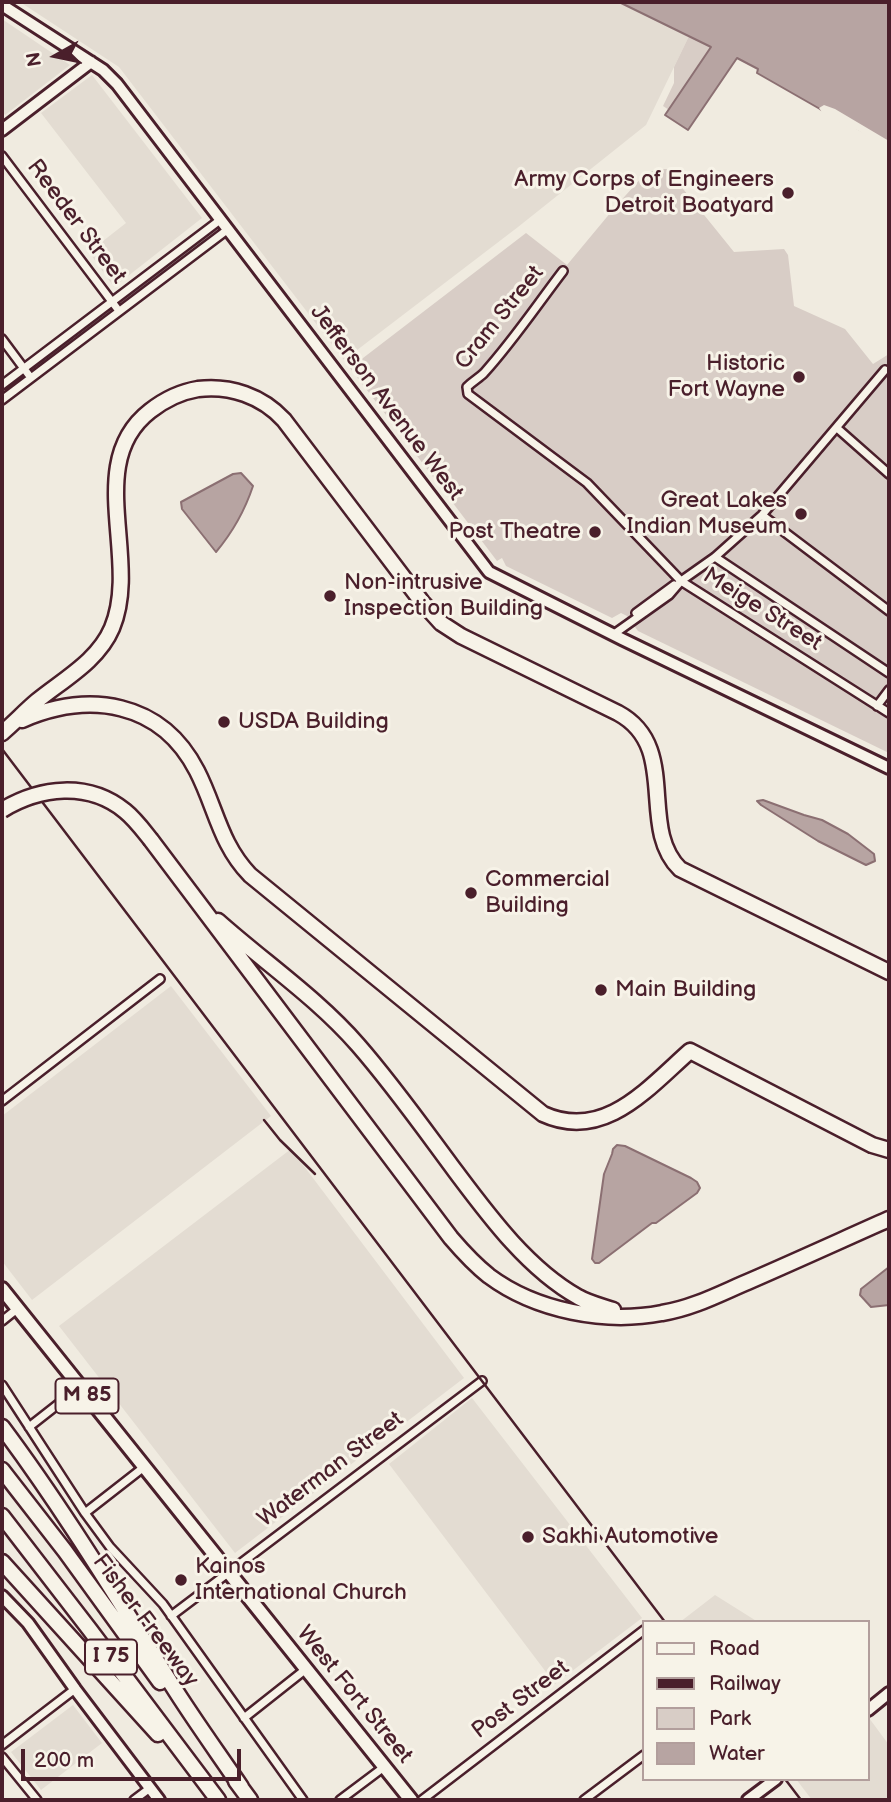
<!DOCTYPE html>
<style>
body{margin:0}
#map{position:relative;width:891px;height:1802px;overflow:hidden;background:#f0ebe0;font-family:"Balsamiq Sans",sans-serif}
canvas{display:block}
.frame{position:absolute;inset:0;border:4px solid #4a1f2b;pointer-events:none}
.legend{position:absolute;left:642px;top:1620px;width:228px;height:161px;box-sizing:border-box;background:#f7f3e8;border:2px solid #b29e9c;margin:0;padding:9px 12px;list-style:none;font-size:21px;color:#4a1f2b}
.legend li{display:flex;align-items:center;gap:14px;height:35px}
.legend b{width:35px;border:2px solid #b29e9c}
.north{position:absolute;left:21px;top:21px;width:70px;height:70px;-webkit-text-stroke:5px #f7f3e8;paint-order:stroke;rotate:261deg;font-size:19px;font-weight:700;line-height:28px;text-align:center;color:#4a1f2b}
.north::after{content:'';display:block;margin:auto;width:24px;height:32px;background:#4a1f2b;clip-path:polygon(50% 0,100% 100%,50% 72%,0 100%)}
.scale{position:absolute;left:21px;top:1749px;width:220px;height:32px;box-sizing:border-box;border:4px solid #4a1f2b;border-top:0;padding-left:9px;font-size:21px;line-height:24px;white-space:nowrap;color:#4a1f2b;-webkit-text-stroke:5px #f7f3e8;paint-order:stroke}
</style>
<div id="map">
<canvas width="891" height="1802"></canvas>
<div class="frame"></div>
<ul class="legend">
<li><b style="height:9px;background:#f7f3e8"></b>Road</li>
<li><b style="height:9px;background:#4a1f2b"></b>Railway</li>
<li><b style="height:19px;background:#d8cdc6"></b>Park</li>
<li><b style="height:19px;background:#b7a4a2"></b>Water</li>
</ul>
<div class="north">N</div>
<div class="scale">200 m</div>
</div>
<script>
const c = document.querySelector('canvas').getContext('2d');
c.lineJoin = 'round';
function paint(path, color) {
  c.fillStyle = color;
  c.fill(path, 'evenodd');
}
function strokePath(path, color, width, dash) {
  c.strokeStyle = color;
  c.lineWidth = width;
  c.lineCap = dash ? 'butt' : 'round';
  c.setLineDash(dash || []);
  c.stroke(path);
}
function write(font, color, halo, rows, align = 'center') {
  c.font = font + ' "Balsamiq Sans",sans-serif';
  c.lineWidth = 6;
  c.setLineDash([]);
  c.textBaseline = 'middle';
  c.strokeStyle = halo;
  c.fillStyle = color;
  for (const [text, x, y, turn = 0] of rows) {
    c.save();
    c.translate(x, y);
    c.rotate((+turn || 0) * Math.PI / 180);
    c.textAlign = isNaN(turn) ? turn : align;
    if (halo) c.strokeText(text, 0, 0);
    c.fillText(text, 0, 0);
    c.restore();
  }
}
paint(new Path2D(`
 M 20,2 L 619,2 L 689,36 L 646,125 L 518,227 L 344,360 L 119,67 Z
 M 2,19 L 70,65 L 5,115 L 2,110 Z
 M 92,75 L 202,218 L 114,287 L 89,252 L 126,223 L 41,113 Z
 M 171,986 L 271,1116 L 32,1300 L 2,1261 L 2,1116 Z
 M 291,1149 L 464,1378 L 235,1553 L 59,1326 Z
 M 472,1398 L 642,1618 L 555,1684 L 389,1464 Z
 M 715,1595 L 758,1622 L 680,1622 Z
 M 73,1705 L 102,1743 L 41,1790 L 11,1752 Z
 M 869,1718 L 889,1745 L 889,1800 L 812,1800 L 796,1779 L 868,1779 Z`), '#e3dcd2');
paint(new Path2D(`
 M 689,36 L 712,47 L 694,74 L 672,120 L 665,115 L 669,110 L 663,106 L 674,83 L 674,67 Z
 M 663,169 L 667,169 L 734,252 L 784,249 L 788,255 L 794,306 L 845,329 L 873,364 L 889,354 L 889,753 L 638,631 L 627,616 L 621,613 L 612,618 L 506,566 L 502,558 L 497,561 L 408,444 L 410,437 L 397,423 L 393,424 L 350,368 L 526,233 L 567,265 L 616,206 L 644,175 L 653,171 Z`), '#d8cdc6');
const water = new Path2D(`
 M 619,2 L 889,2 L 889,145 L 820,109 L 757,73 L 758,69 L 737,58 L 688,130 L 665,115 L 711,47 Z
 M 241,473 L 253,486 C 245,510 232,533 216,552 L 182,509 L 181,502 L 233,474 Z
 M 763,800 L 804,815 L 822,820 L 848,834 L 874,854 L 875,861 L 866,865 L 818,841 L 761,805 L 757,801 Z
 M 617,1145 L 625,1146 L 691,1178 L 697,1182 L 700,1188 L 697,1193 L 656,1223 L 652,1223 L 599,1263 L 595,1263 L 592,1259 L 604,1174 L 612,1154 L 613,1149 Z
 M 889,1267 L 889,1305 L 871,1307 L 860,1295 L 861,1289 Z`);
paint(water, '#b7a4a2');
strokePath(water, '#8b6f72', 2);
paint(new Path2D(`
 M 824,105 L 835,109 L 889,141 L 889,149 L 857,130 L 851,129 L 824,115 L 819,108 Z`), '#f0ebe0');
const street = new Path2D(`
 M 2,156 L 119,311
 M 563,271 C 537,305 513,341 484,373 C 479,378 473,381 467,387 L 468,394 L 587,483 L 681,581 L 889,713
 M 2,339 L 31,378
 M 2,385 L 220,220
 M 2,400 L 227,230
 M 837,428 L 889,474
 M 762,515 L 889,611
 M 715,557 L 889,673
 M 636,613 L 674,585
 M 614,634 L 669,595 L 681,581 L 715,557 L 762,515 L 885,370
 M 877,706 L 889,690
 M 2,1101 L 160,979
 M 2,1321 L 17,1309
 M 2,1385 L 85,1513 L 110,1547 L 163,1604 L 303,1800
 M 29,1427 L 80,1387
 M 85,1513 L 144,1467
 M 171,1616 L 482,1381
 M 244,1718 L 306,1669
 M 2,1745 L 75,1689
 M 2,1757 L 37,1800
 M 134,1800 L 150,1788
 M 340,1800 L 384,1767
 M 422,1800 L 644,1630
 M 584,1800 L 644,1755`);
const secondary = new Path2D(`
 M 2,5 L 103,70 L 117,84 L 489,572 L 622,639 L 889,768
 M 2,130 L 91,62
 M 2,1596 L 28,1623 L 75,1689 L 159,1800
 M 868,1710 L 889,1693
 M 748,1800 L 776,1779`);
const primary = new Path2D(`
 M 2,1289 L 411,1800`);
const highway = new Path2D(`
 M 22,720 C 89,691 161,701 197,771 C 216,808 220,844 250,875 L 543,1114 C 604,1142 648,1088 690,1051 L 872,1145 L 889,1150
 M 2,733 C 14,723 25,711 37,701 C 64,679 98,661 112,628 C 141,559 83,463 150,411 C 164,400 180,392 198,389 C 230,385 262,396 284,420 L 422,602 L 441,623 L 461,636 L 618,713 C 681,747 637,827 680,869 L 889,972
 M 151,840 L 451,1238 C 463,1252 475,1265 489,1276 C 536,1311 605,1324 662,1313 C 694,1308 723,1292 752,1280 C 798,1260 844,1239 889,1219
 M 218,921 C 264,962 317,998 358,1045 C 393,1085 424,1129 456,1172 C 489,1216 528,1269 578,1297 C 588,1303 601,1306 613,1310
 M 2,1427 C 64,1510 117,1598 172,1685 C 194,1720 218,1753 241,1787
 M 2,1470 L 65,1551 L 160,1682
 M 2,1516 L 90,1630 L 218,1800
 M 2,1562 L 158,1734
 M 236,1781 L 250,1800`);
strokePath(street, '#4a1f2b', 12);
strokePath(secondary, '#4a1f2b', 16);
strokePath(primary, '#4a1f2b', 18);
strokePath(highway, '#4a1f2b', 19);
strokePath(street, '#f7f3e8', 7);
strokePath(secondary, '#f7f3e8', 10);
strokePath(primary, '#f7f3e8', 12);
strokePath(highway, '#f7f3e8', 14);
strokePath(new Path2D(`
 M 2,749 L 665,1622
 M 264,1120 L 280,1140 L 315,1174
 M 785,1779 L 801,1800`), '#4a1f2b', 2.5);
const highwayBridge = new Path2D(`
 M 2,810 C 40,787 88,781 125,811 C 135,819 143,830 151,840`);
strokePath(highwayBridge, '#4a1f2b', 19, []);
strokePath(highwayBridge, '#f7f3e8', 14);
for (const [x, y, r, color] of [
 [788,193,7,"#4a1f2b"],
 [799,377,7,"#4a1f2b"],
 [801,514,7,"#4a1f2b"],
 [595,532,7,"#4a1f2b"],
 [330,596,7,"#4a1f2b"],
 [224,722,7,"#4a1f2b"],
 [471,893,7,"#4a1f2b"],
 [601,990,7,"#4a1f2b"],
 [528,1537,7,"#4a1f2b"],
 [181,1580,7,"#4a1f2b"]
]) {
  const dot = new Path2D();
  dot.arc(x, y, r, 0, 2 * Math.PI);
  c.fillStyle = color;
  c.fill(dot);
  strokePath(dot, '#f7f3e8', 2.5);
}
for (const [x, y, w] of [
 [87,1396,63],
 [111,1657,52]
]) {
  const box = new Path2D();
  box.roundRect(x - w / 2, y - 17.5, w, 35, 5);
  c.fillStyle = '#f7f3e8';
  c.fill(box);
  strokePath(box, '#4a1f2b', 2);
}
write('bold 21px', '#4a1f2b', null, [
 ["M 85",87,1396],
 ["I 75",111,1657]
]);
write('23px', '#4a1f2b', '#f7f3e8', [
 ["Army Corps of Engineers",774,180,"right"],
 ["Detroit Boatyard",774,206,"right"],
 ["Historic",785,364,"right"],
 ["Fort Wayne",785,390,"right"],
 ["Great Lakes",787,501,"right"],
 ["Indian Museum",787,527,"right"],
 ["Post Theatre",581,532,"right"],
 ["Non-intrusive",344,583],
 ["Inspection Building",344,609],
 ["USDA Building",238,722],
 ["Commercial",485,880],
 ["Building",485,906],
 ["Main Building",615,990],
 ["Sakhi Automotive",542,1537],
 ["Kainos",195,1567],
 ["International Church",195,1593]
], 'left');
write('23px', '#4a1f2b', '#f7f3e8', [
 ["Reeder Street",76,222,53],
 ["Cram Street",500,318,-51],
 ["Jefferson Avenue West",386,403,53],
 ["Meige Street",762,610,32],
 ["Waterman Street",331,1470,-37],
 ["Fisher Freeway",145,1621,53],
 ["West Fort Street",354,1695,51],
 ["Post Street",521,1700,-37]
]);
</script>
